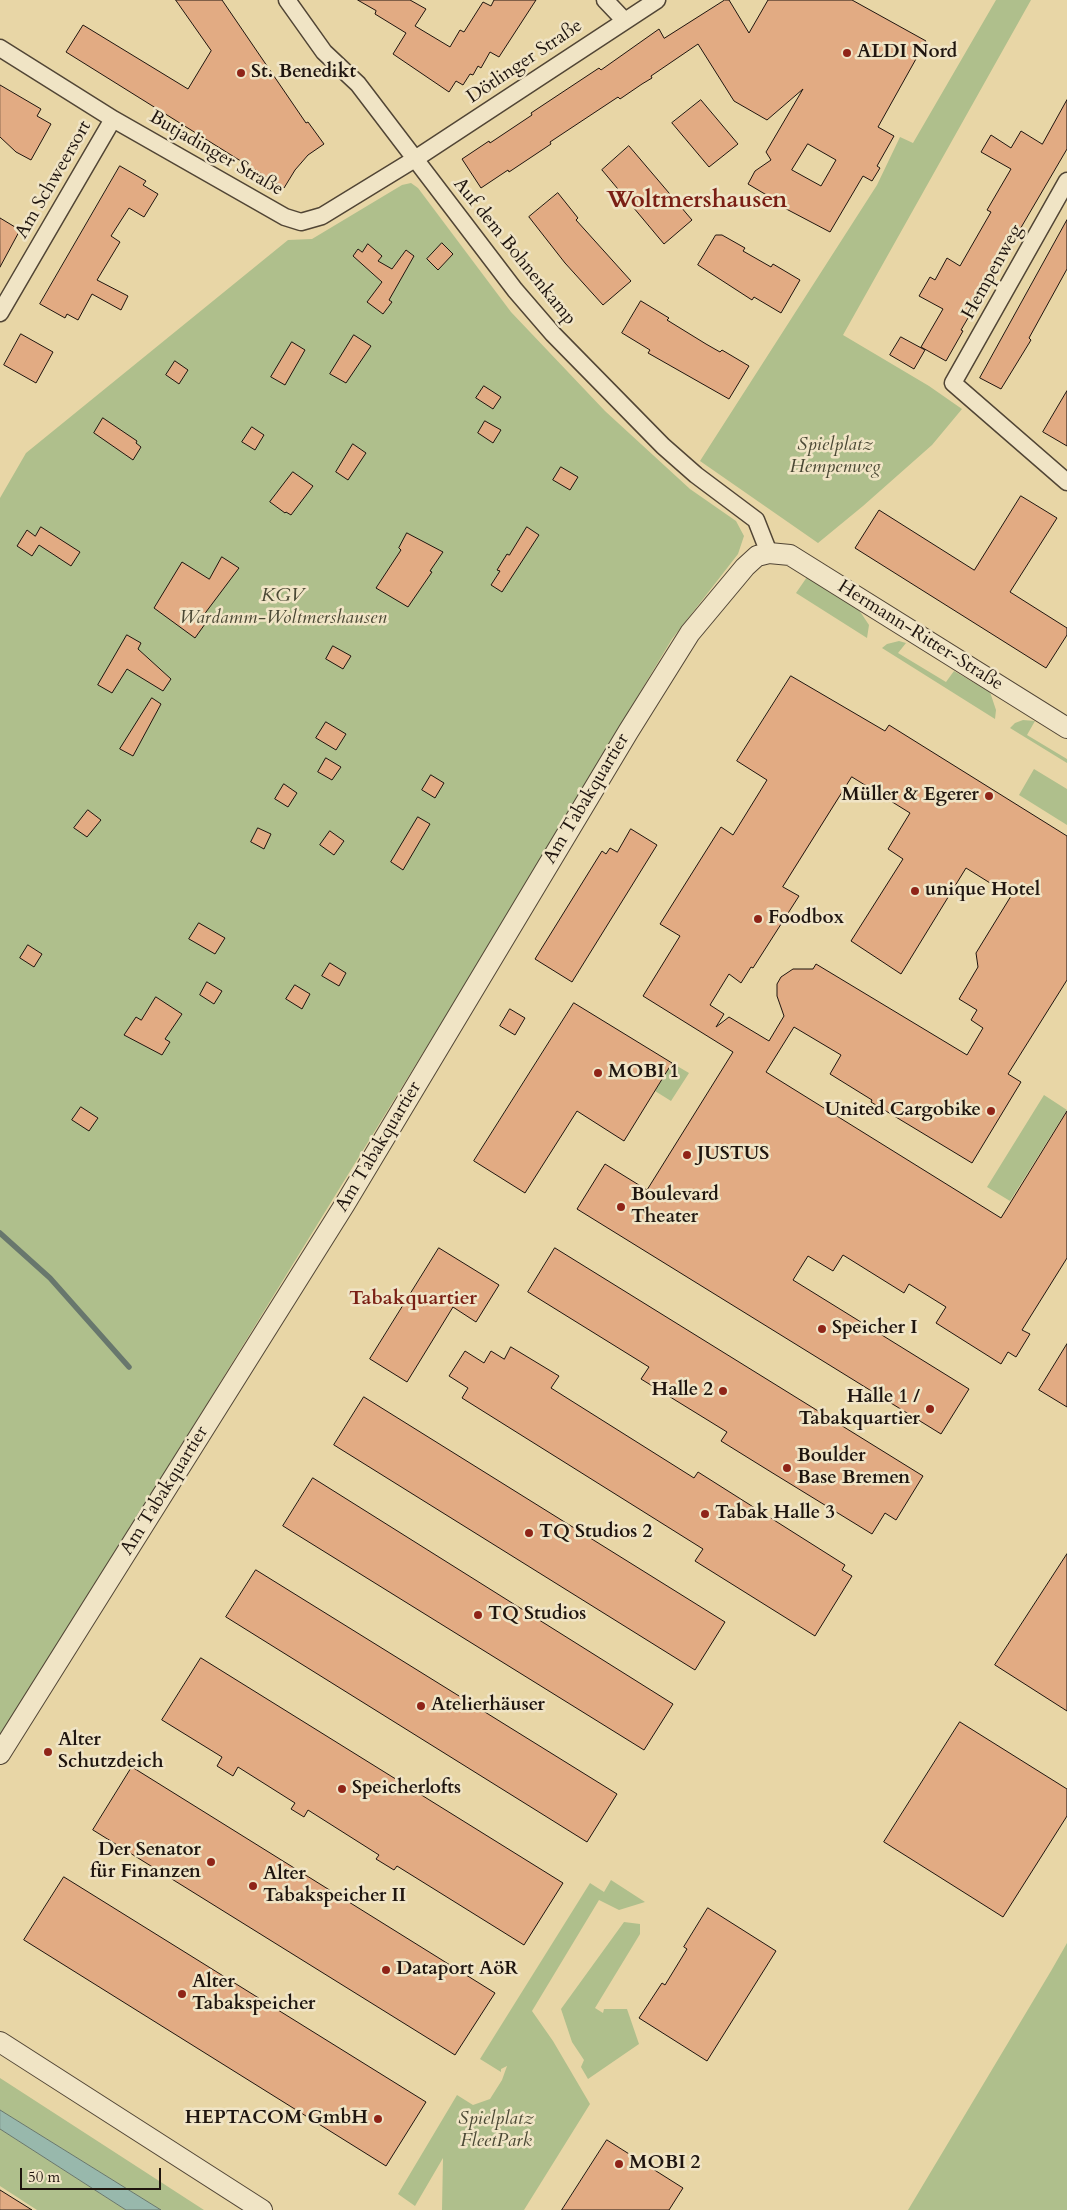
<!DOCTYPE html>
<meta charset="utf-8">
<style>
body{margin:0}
#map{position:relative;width:1067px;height:2210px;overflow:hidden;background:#e8d6a6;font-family:Cardo,serif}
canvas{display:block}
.scale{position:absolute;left:20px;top:2168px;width:141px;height:22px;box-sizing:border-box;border:2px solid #1f150f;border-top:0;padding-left:6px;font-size:15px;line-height:18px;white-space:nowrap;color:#1f150f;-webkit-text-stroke:4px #f0e4c5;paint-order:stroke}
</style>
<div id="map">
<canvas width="1067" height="2210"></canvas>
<div class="scale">50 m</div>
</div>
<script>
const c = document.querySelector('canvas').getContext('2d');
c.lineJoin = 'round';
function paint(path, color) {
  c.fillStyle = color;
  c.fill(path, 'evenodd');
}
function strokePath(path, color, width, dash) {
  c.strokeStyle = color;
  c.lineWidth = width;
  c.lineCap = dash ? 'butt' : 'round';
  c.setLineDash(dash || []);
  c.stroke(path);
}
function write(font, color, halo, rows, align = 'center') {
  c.font = font + ' Cardo,serif';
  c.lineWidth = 5;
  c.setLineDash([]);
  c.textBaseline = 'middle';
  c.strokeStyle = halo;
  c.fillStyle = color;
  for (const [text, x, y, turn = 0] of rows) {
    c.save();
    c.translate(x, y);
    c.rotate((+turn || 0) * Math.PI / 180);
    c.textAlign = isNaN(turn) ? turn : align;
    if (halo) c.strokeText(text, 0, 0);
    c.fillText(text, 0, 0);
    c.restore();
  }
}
paint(new Path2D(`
 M 996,0 L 1031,0 L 843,335 L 929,386 L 962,409 L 932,445 L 863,506 L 818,543 L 700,461 L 877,185 L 900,137 L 913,143 Z
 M 411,183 L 418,188 L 511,312 L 605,411 L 690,489 L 736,521 L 744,536 L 738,554 L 672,639 L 453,1004 L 0,1740 L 0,498 L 26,453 L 288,240 L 312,239 L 402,185 Z
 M 807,577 L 859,610 L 869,625 L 867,638 L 796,593 Z
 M 899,641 L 906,643 L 898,653 L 946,682 L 954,671 L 990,692 L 996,710 L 995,719 L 882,648 L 887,644 Z
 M 1023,720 L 1035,721 L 1027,735 L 1067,759 L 1067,763 L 1010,728 L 1015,723 Z
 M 1034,769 L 1067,789 L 1067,825 L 1019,795 Z
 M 672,1063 L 689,1073 L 671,1101 L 655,1091 Z
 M 1044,1095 L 1067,1110 L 1010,1201 L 987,1187 Z
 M 611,1880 L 645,1902 L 619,1910 L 599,1900 L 532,2011 L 553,2041 L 590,2104 L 524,2210 L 442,2210 L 443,2158 L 415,2206 L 398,2194 L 457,2095 L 473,2105 L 490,2099 L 502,2080 L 507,2066 L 501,2069 L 501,2072 L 480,2059 L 590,1883 L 604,1892 Z
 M 624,1922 L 640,1924 L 640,1934 L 595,2008 L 603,2013 L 604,2009 L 627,2009 L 639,2044 L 588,2079 L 581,2067 L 584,2060 L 572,2042 L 561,2009 Z
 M 1067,1943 L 1067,2210 L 908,2210 L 1051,1971 Z
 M 0,2078 L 204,2210 L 161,2210 L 0,2110 Z
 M 0,2129 L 126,2210 L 37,2210 L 0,2186 Z`), '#afbf8c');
const water = new Path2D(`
 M 0,2110 L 161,2210 L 126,2210 L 0,2129 Z`);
paint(water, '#98b8ac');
strokePath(water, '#68776d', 1);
strokePath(new Path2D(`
 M 0,1233 L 50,1278 L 129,1367`), '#68776d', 5.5);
const building = new Path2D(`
 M 176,0 L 222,0 L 306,123 L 308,122 L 324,144 L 308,155 L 295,170 L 284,188 L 66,52 L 83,25 L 188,89 L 211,51 Z
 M 358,0 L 410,0 L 426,9 L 415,26 L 450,47 L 460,30 L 464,32 L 483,2 L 491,6 L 494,0 L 536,0 L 499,57 L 490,52 L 481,68 L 478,66 L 473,75 L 470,74 L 463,85 L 456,81 L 449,92 L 393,54 L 406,33 L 375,14 L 376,11 Z
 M 725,0 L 729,0 L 749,33 L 768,0 L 852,0 L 926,41 L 878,127 L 894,136 L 877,166 L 880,168 L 872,181 L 863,176 L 830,232 L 773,202 L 775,200 L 748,184 L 755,171 L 771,160 L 766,152 L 803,89 L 767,120 L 734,101 L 698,44 L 651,76 L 652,78 L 642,84 L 620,99 L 618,97 L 550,142 L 551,144 L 509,172 L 508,170 L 481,188 L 462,159 L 489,141 L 490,143 L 532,115 L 531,113 L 599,68 L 601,70 L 659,29 L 664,38 ZM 808,144 L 836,160 L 821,186 L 792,170 Z
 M 0,85 L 41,109 L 37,116 L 51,124 L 31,160 L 16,152 L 0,137 Z
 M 701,100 L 738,144 L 709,167 L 672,123 Z
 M 1067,100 L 1067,149 L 961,330 L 963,331 L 946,361 L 921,347 L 943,309 L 919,296 L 930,277 L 935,280 L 947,258 L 960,266 L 991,212 L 987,210 L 1011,169 L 981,152 L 991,135 L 1011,148 L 1021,131 L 1042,144 Z
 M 629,146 L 692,220 L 664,244 L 602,170 Z
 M 120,166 L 146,181 L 143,185 L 158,194 L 144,217 L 129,208 L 111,236 L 120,242 L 97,280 L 128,296 L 121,310 L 92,294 L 78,320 L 67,314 L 65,318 L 40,304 Z
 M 558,193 L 578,218 L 576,220 L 631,281 L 603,305 L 565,263 L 529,217 Z
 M 0,218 L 20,230 L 0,267 Z
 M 1067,220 L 1067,269 L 1029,338 L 1031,340 L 1001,389 L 980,378 Z
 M 716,235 L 722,235 L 745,248 L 743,251 L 771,267 L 773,264 L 800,280 L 781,313 L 754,297 L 752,300 L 698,265 Z
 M 442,243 L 453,254 L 438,270 L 427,259 Z
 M 368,244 L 382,256 L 378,261 L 392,269 L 406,250 L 414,256 L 389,300 L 392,302 L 383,314 L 367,302 L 382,282 L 353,256 L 358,249 L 362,252 Z
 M 641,301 L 669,318 L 667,320 L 706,344 L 720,352 L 722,350 L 749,366 L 729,399 L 648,353 L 650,350 L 622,333 Z
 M 21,334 L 53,352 L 36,383 L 4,365 Z
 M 354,335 L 371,346 L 346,383 L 330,374 Z
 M 901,337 L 925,350 L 914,369 L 890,355 Z
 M 292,342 L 305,350 L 285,385 L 271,377 Z
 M 175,361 L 188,370 L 179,384 L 166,375 Z
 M 484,386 L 501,397 L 493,409 L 476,398 Z
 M 1067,391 L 1067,446 L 1043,432 Z
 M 103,418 L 137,441 L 136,443 L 141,447 L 133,460 L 94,433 Z
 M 485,421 L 501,430 L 493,443 L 478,433 Z
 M 252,427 L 264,435 L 255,450 L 242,442 Z
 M 353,444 L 366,453 L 348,480 L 336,472 Z
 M 561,467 L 578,477 L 570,490 L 553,480 Z
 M 293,472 L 313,486 L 291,515 L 286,512 L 285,513 L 270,502 Z
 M 1021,496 L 1057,518 L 1010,592 L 1067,628 L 1067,635 L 1046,668 L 855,548 L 879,510 L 974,570 Z
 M 41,527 L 80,552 L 71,566 L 39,545 L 32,556 L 17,546 L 27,530 L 35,536 Z
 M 527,527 L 539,535 L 502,592 L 491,585 L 500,571 L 497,570 L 507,554 L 509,555 Z
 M 407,533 L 443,552 L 430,571 L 432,572 L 408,607 L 376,588 L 401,550 L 399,548 Z
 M 222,557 L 239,568 L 200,620 L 205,624 L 195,638 L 154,608 L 182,562 L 209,579 Z
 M 127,635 L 141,643 L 138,649 L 171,679 L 163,691 L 127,669 L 112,693 L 98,685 Z
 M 333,646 L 351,656 L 343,669 L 326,659 Z
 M 791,676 L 885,731 L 889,725 L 1067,836 L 1067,980 L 1008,1074 L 1021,1082 L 972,1163 L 871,1102 L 872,1100 L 830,1074 L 841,1055 L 794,1027 L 766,1072 L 1001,1218 L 1067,1111 L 1067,1258 L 1022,1330 L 1030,1334 L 1016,1357 L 1008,1352 L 1001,1364 L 936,1323 L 946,1307 L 909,1284 L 904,1293 L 843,1255 L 833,1271 L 808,1256 L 793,1280 L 969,1389 L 941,1434 L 577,1209 L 605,1164 L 647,1190 L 733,1052 L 643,996 L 680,936 L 660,924 L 721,827 L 733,835 L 767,780 L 737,761 ZM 852,777 L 910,813 L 888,849 L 903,859 L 851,941 L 901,974 L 966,868 L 1011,896 L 976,953 L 978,967 L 959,999 L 977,1010 L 971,1020 L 983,1028 L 967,1055 L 816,964 L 813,969 L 793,969 L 781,977 L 777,984 L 777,996 L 784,1016 L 769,1041 L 729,1017 L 716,1027 L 724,1014 L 710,1005 L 729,974 L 741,983 L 751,967 L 753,968 L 799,896 L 783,887 Z
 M 152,698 L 161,704 L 133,756 L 120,749 Z
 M 326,722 L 346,734 L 336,750 L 316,738 Z
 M 326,758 L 341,767 L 332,780 L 318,772 Z
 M 431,775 L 444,783 L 435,798 L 422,790 Z
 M 284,784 L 297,793 L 288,807 L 275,799 Z
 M 88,810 L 101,820 L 87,837 L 74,828 Z
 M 418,817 L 430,824 L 403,870 L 391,862 Z
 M 258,828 L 271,834 L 264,849 L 251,842 Z
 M 631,829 L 657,845 L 572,982 L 535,959 L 602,851 L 606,854 L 610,848 L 617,852 Z
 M 330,831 L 344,841 L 334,855 L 320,845 Z
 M 199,923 L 225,938 L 215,954 L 189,939 Z
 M 28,945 L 42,954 L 34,967 L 20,958 Z
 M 330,963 L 346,973 L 339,986 L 322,976 Z
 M 207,982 L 222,991 L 214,1004 L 200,995 Z
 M 295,985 L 310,994 L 302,1009 L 286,999 Z
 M 156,997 L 182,1014 L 165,1039 L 170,1042 L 162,1055 L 124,1035 L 136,1017 L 141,1020 Z
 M 574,1003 L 672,1063 L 624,1141 L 577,1111 L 525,1193 L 474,1161 Z
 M 510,1009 L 525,1018 L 515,1035 L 500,1026 Z
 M 81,1107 L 98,1118 L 89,1131 L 72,1120 Z
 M 439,1248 L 499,1285 L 476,1322 L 453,1307 L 407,1382 L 370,1359 Z
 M 555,1248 L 923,1476 L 896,1520 L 885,1513 L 872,1534 L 771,1472 L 721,1441 L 727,1432 L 641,1379 L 649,1367 L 528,1292 Z
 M 1067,1344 L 1067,1407 L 1039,1390 Z
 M 511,1347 L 559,1376 L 551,1388 L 694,1478 L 698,1472 L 845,1565 L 842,1570 L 852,1576 L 815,1636 L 695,1561 L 703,1549 L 462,1398 L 468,1388 L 449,1376 L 465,1351 L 484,1363 L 491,1351 L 504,1359 Z
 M 364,1397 L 725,1622 L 695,1670 L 334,1445 Z
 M 313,1478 L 673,1704 L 644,1750 L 283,1526 Z
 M 1067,1554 L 1067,1711 L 995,1665 Z
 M 256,1570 L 617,1794 L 587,1842 L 226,1617 Z
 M 201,1658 L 563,1883 L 524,1945 L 397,1866 L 394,1870 L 376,1859 L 379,1855 L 308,1810 L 304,1817 L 291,1809 L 295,1803 L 238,1767 L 233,1776 L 217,1766 L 222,1757 L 162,1720 Z
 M 960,1722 L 1067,1789 L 1067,1816 L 1003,1917 L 884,1842 Z
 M 132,1767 L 495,1993 L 455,2055 L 93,1830 Z
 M 64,1877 L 426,2102 L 386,2166 L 24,1940 Z
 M 708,1908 L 776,1951 L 707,2061 L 639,2018 L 662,1983 L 665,1985 L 687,1949 L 684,1947 Z
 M 607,2140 L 683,2188 L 669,2210 L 562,2210 Z
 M 0,2190 L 32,2210 L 0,2210 Z`);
paint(building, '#e2ab83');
strokePath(building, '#1f150f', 1);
const minor = new Path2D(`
 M 287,0 L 324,52 L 358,84 L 515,290 L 553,334 L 663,446 L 696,475 L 756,520 L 769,553
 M 605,0 L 624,20
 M 0,48 L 113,119 L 285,217 L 301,222 L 322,216 L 415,159 L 657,0
 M 1067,181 L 953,383 L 1067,482
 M 0,313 L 113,119`);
const tertiary = new Path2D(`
 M 0,1754 L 345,1204 L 628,732 L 690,633 L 745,567 L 757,556 L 769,553 L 790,555 L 1067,728
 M 0,2042 L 262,2210`);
strokePath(minor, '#514535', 19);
strokePath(tertiary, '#514535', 22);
strokePath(minor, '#f0e4c5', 16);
strokePath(tertiary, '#f0e4c5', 20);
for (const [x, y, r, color] of [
 [847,53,5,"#8f2418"],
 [241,73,5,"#8f2418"],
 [989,796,5,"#8f2418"],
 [915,891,5,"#8f2418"],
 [758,919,5,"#8f2418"],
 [598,1073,5,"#8f2418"],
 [991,1111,5,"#8f2418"],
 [687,1155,5,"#8f2418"],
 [621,1207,5,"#8f2418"],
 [822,1329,5,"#8f2418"],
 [723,1391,5,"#8f2418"],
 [930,1409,5,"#8f2418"],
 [787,1468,5,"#8f2418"],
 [705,1514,5,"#8f2418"],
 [529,1533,5,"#8f2418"],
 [478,1615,5,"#8f2418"],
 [421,1706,5,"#8f2418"],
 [48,1752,5,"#8f2418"],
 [342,1789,5,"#8f2418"],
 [211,1862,5,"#8f2418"],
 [253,1886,5,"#8f2418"],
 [386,1970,5,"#8f2418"],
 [182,1994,5,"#8f2418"],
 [378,2119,5,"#8f2418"],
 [619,2164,5,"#8f2418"]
]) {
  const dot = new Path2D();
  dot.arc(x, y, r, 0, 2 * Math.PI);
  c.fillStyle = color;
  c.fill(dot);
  strokePath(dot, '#f0e4c5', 2);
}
write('bold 19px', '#1f150f', '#f0e4c5', [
 ["ALDI Nord",857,53],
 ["St. Benedikt",251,73],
 ["Müller & Egerer",979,796,"right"],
 ["unique Hotel",925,891],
 ["Foodbox",768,919],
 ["MOBI 1",608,1073],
 ["United Cargobike",981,1111,"right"],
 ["JUSTUS",697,1155],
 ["Boulevard",631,1196],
 ["Theater",631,1218],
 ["Speicher I",832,1329],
 ["Halle 2",713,1391,"right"],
 ["Halle 1 /",920,1398,"right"],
 ["Tabakquartier",920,1420,"right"],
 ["Boulder",797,1457],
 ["Base Bremen",797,1479],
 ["Tabak Halle 3",715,1514],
 ["TQ Studios 2",539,1533],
 ["TQ Studios",488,1615],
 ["Atelierhäuser",431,1706],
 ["Alter",58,1741],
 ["Schutzdeich",58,1763],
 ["Speicherlofts",352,1789],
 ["Der Senator",201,1851,"right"],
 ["für Finanzen",201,1873,"right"],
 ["Alter",263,1875],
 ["Tabakspeicher II",263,1897],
 ["Dataport AöR",396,1970],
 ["Alter",192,1983],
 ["Tabakspeicher",192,2005],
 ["HEPTACOM GmbH",368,2119,"right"],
 ["MOBI 2",629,2164]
], 'left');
write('19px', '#1f150f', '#f0e4c5', [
 ["Dötlinger Straße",525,62,-34],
 ["Butjadinger Straße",216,154,30],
 ["Am Schweersort",54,180,-60],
 ["Auf dem Bohnenkamp",514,252,51],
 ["Hempenweg",993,272,-61],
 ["Hermann-Ritter-Straße",920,636,32],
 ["Am Tabakquartier",587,799,-59],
 ["Am Tabakquartier",379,1147,-59],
 ["Am Tabakquartier",165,1491,-58]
]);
write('italic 19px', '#4a4834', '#f0e4c5', [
 ["Spielplatz",835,446],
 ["Hempenweg",835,468],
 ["KGV",283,597],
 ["Wardamm-Woltmershausen",283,619],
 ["Spielplatz",496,2120],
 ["FleetPark",496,2142]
]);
write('bold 20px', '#7a1f14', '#f0e4c5', [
 ["Tabakquartier",413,1299]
]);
write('bold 24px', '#7a1f14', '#f0e4c5', [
 ["Woltmershausen",697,201]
]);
</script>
